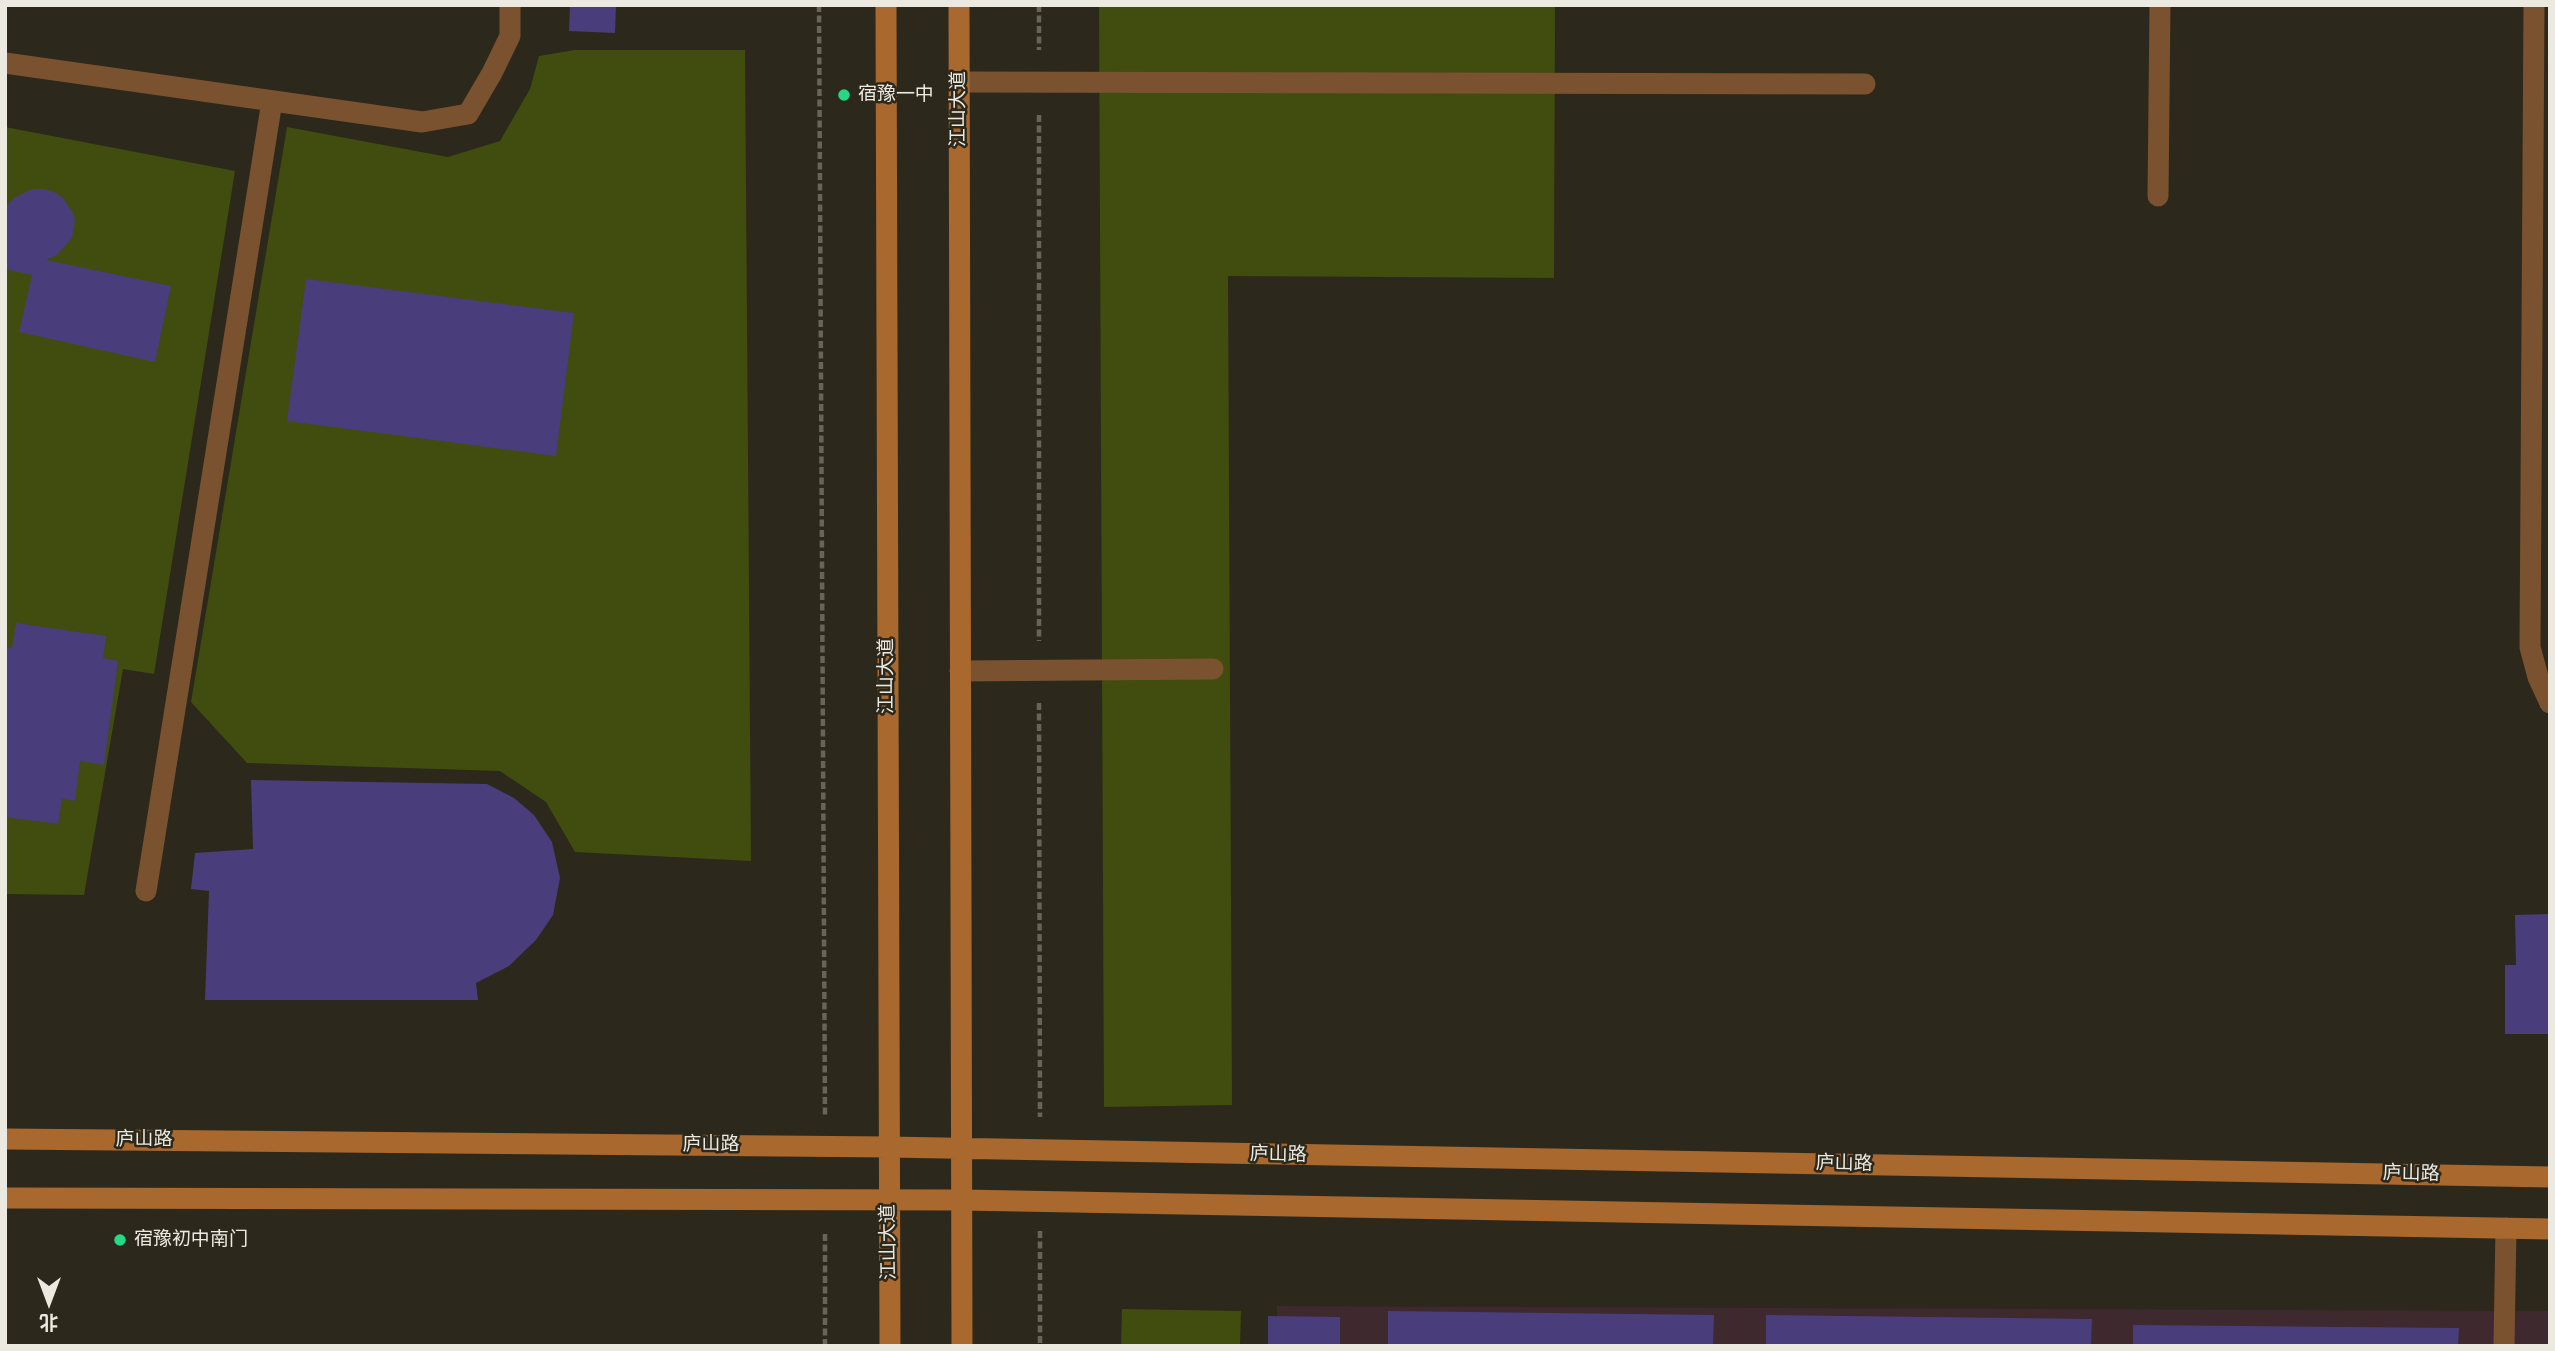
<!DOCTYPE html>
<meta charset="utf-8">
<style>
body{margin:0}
#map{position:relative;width:2555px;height:1351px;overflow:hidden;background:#2c281b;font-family:"Archivo Narrow","Noto Sans SC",sans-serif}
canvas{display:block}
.frame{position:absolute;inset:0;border:7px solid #ebe9e0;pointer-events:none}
.north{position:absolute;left:14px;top:1267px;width:70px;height:70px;-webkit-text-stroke:5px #2c281b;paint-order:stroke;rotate:180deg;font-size:19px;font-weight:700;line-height:28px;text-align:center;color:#ebe9e0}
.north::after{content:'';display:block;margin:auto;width:24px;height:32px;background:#ebe9e0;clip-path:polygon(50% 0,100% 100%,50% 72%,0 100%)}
</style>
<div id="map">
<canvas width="2555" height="1351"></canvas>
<div class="frame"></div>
<div class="north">北</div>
</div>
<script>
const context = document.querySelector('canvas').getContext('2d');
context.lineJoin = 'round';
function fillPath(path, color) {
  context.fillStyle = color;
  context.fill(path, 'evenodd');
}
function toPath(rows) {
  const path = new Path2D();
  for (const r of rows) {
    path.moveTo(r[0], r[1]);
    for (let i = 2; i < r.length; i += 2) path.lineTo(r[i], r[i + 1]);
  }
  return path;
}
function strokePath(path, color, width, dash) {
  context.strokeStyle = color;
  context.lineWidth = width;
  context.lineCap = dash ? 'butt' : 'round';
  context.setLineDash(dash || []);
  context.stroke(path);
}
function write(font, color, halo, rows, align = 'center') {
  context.font = font + ' "Archivo Narrow","Noto Sans SC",sans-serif';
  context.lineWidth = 5;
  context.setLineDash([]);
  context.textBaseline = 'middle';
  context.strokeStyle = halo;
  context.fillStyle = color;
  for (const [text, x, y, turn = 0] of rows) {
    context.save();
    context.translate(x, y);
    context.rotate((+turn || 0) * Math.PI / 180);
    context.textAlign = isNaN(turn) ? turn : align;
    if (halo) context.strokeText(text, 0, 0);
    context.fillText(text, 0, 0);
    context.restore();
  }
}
const commercial = toPath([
 [1277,1306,2550,1311,2550,1346,1277,1346]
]);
const green = toPath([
 [1099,5,1555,5,1554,278,1228,276,1232,1105,1104,1107],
 [575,50,745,50,751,861,575,852,546,802,500,771,247,763,191,702,287,127,448,157,500,141,530,89,539,56],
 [5,127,235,171,154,674,123,669,84,895,5,894],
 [1122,1309,1241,1311,1240,1346,1121,1346]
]);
const building = toPath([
 [570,5,616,5,615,33,569,31],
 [32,189,45,189,56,193,63,198,73,213,75,221,72,238,57,255,46,260,171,286,155,362,19,332,32,275,5,269,5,204,8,205,14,198],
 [306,279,574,313,556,456,287,421],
 [16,623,106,636,103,658,118,661,104,765,80,761,75,801,62,799,58,824,5,817,5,647,12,648],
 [251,780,487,784,514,798,534,815,552,842,560,878,553,915,536,940,509,966,476,983,478,1000,205,1000,209,891,191,889,195,853,253,849],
 [2550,914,2550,1034,2505,1034,2505,965,2516,965,2515,915],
 [1388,1311,1714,1315,1713,1346,1388,1346],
 [1766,1315,2092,1319,2091,1346,1766,1346],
 [1268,1316,1340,1317,1340,1346,1268,1346],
 [2133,1325,2459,1328,2458,1346,2133,1346]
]);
const path = toPath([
 [819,5,825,1117],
 [1039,5,1039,50],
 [1039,115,1039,641],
 [1039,703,1040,1117],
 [1040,1231,1040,1346],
 [825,1346,825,1231]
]);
const lane = toPath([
 [2534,5,2530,647,2538,677,2550,703],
 [5,63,422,122,468,114,492,73,510,36,510,5],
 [959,82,1865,84],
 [2158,196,2160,5],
 [960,671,1213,669],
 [146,891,272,101]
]);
const street = toPath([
 [2504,1346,2506,1228]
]);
const secondary = toPath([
 [886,5,890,1346],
 [959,5,962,1346],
 [5,1139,888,1147,2550,1177],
 [5,1198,962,1200,2550,1229]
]);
const markers = [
 [844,95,7,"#24d886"],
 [120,1240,7,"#24d886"]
];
const poiNames = [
 ["宿豫一中",858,95],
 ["宿豫初中南门",134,1240]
];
const streetNames = [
 ["江山大道",959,109,-90],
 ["江山大道",887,676,-90],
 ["庐山路",144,1140],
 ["庐山路",711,1145],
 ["庐山路",1278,1155,1],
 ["庐山路",1844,1164,1],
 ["庐山路",2411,1174,1],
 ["江山大道",889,1242,-91]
];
fillPath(commercial, '#3d292e');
fillPath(green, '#404d0e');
fillPath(building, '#4a3d7b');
strokePath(path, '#676458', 4.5, [7, 3.5]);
strokePath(lane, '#7a5230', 21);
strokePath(street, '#7a5230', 21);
strokePath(secondary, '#a8682e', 21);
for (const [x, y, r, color] of markers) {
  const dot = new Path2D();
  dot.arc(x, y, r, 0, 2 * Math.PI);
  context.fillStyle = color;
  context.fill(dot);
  strokePath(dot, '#2c281b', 2.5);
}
write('19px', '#ebe9e0', '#2c281b', poiNames, 'left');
write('19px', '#ebe9e0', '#2c281b', streetNames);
</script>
